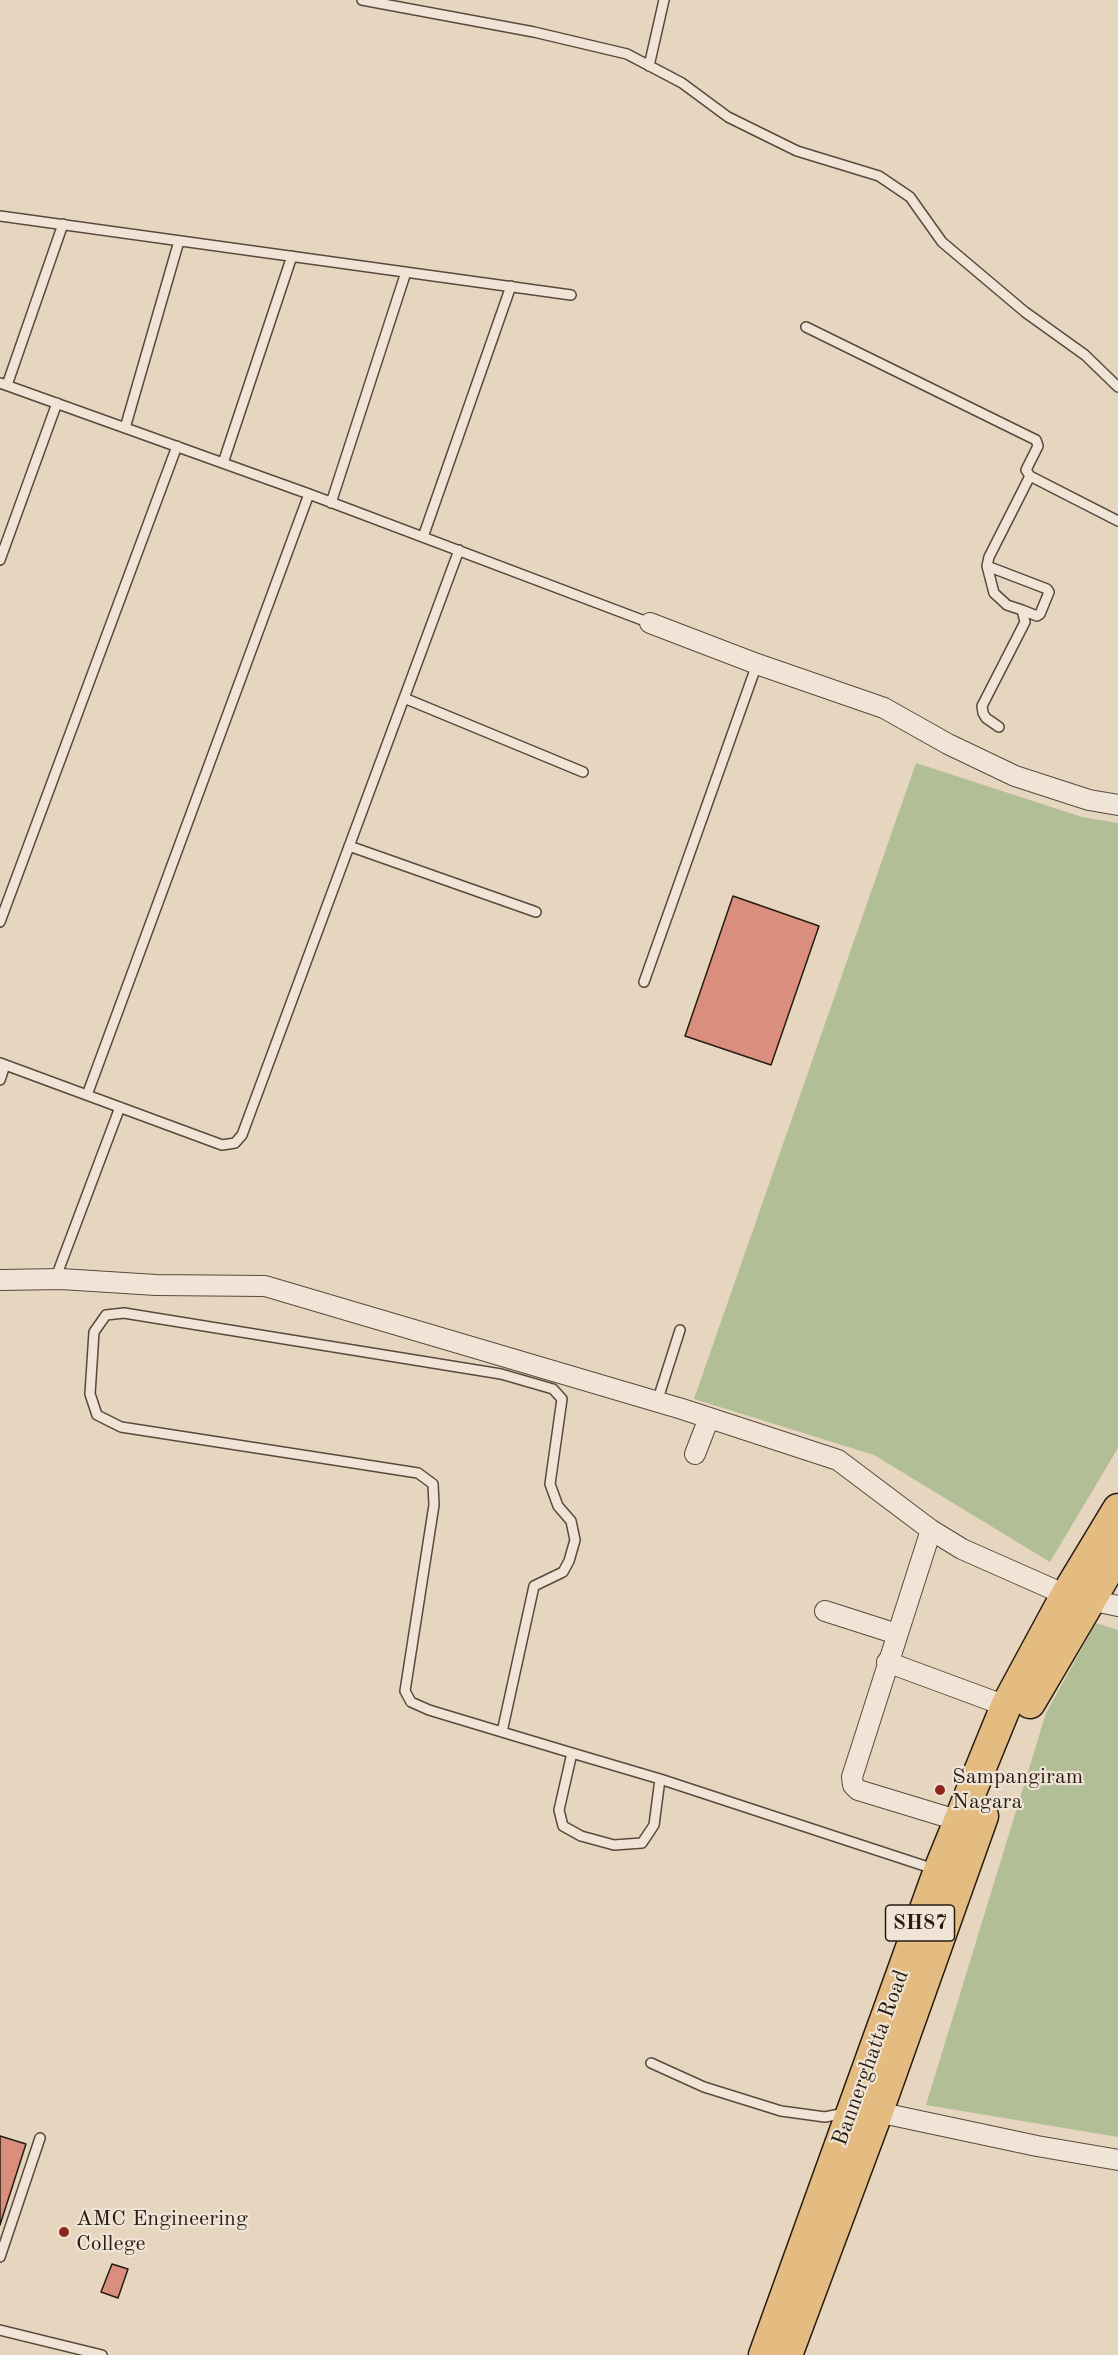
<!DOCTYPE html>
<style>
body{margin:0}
canvas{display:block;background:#e7d6bf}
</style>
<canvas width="1118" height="2355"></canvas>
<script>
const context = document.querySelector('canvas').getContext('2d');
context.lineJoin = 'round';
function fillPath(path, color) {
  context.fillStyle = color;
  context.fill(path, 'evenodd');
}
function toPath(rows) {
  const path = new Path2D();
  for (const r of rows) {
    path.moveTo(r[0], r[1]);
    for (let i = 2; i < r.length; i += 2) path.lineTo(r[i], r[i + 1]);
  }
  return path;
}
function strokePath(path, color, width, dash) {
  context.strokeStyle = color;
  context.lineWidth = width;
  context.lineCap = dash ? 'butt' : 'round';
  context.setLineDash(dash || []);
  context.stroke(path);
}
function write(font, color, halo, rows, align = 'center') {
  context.font = font + ' "Old Standard TT",serif';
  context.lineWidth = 4.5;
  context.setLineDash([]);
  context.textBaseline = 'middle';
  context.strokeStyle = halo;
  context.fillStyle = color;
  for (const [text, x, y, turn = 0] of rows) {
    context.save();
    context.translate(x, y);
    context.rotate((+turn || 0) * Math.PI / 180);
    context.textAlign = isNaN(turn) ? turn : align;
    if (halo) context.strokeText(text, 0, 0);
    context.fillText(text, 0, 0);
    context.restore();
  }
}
const green = toPath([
 [916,763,1082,817,1118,823,1118,1448,1050,1562,874,1455,694,1399],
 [1096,1623,1118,1630,1118,2137,926,2105,1046,1713]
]);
const building = toPath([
 [733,896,819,926,771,1065,685,1036,733,896],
 [0,2136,26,2144,0,2225,0,2136],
 [112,2264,128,2269,118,2298,101,2292,112,2264]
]);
const service = toPath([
 [362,0,534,32,627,54,682,83,728,117,797,151,879,176,910,197,942,242,1025,312,1085,355,1118,387],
 [649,66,664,0],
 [0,216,571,295],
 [806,327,1036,440,1038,446,1026,470,1030,476,1118,521],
 [0,383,309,494,650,623],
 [7,385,63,224],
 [125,428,179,241],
 [223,463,292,256],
 [331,503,406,272],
 [423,537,511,286],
 [0,560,57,403],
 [987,566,1047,589,1049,592,1040,614,1037,616,1022,610],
 [404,698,583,772],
 [999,727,986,718,983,713,982,706,1025,622,1022,610,1007,605,994,593,987,566,989,557,1030,476],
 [349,846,536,912],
 [0,922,177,446],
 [644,982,757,664],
 [0,1063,222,1145,235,1143,242,1135,459,550],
 [0,1080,5,1065],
 [87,1095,309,494],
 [59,1269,120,1107],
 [657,1402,680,1330],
 [502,1732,534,1586,563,1572,569,1561,575,1540,571,1521,558,1506,550,1484,562,1399,553,1389,501,1374,124,1313,106,1315,94,1332,90,1394,97,1415,121,1427,418,1473,433,1484,434,1505,405,1691,411,1702,429,1710,502,1732,572,1753,660,1779,934,1869],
 [572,1753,559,1810,563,1826,581,1836,614,1845,642,1843,654,1825,660,1779],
 [651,2063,704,2087,781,2111,825,2117,845,2113],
 [0,2257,40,2138],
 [0,2330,102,2355]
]);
const minor = toPath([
 [650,623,757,664,884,708,948,744,1015,776,1089,800,1118,805],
 [0,1280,61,1279,156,1285,265,1286,682,1409,838,1460,931,1530,962,1549,1066,1595,1118,1606],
 [695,1454,709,1418],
 [931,1530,852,1777,853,1785,858,1790,960,1821],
 [825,1611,897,1634],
 [887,1662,1006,1706],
 [868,2110,1037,2146,1118,2160]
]);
const primary = toPath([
 [1030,1703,1118,1553],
 [764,2355,939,1870,1006,1706,1066,1595,1118,1509],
 [787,2355,878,2111,983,1816]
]);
const markers = [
 [940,1790,6,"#8f2418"],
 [64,2232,6,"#8f2418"]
];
const shields = [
 [920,1923,69]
];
const shieldNames = [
 ["SH87",920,1923]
];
const poiNames = [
 ["Sampangiram",952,1777],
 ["Nagara",952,1802],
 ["AMC Engineering",76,2219],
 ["College",76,2244]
];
const streetNames = [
 ["Bannerghatta Road",871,2058,-70]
];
fillPath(green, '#b2be95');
fillPath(building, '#da8e7e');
strokePath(building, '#271c11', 1.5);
strokePath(service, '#574a3c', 12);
strokePath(minor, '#574a3c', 22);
strokePath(primary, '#271c11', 33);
strokePath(service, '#efe4d5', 9);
strokePath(minor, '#efe4d5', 20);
strokePath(primary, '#e4bb80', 30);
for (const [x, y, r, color] of markers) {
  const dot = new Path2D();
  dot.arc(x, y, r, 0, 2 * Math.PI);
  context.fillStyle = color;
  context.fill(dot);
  strokePath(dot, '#efe4d5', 2);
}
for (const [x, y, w] of shields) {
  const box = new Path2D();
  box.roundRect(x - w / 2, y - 18, w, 36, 4.5);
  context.fillStyle = '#efe4d5';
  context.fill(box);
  strokePath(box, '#271c11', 1.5);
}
write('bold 21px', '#271c11', null, shieldNames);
write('22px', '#271c11', '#efe4d5', poiNames, 'left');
write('22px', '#271c11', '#efe4d5', streetNames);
</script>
